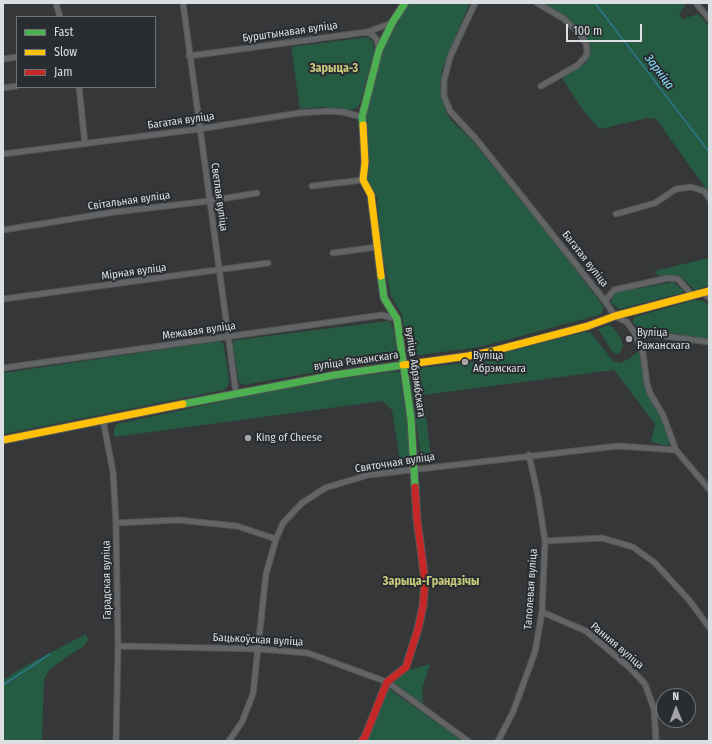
<!DOCTYPE html>
<meta charset="utf-8">
<style>
body{margin:0}
#map{position:relative;width:712px;height:744px;overflow:hidden;background:#353739;font-family:"Fira Sans Condensed",sans-serif}
canvas{display:block}
.frame{position:absolute;inset:0;border:4px solid #dcdfe1;pointer-events:none}
.legend{position:absolute;left:16px;top:16px;width:140px;height:72px;box-sizing:border-box;background:#292d31;border:1px solid #717477;margin:0;padding:5px 7px;list-style:none;font-size:12px;color:#dcdfe1}
.legend li{display:flex;align-items:center;gap:8px;height:20px}
.legend b{width:20px;border:1px solid #717477}
.north{position:absolute;left:656px;top:688px;width:40px;height:40px;box-sizing:border-box;background:#292d31;border:1px solid #717477;border-radius:50%;rotate:359deg;font-size:11px;font-weight:700;line-height:16px;text-align:center;color:#dcdfe1}
.north::after{content:'';display:block;margin:auto;width:14px;height:18px;background:#a2a4a6;clip-path:polygon(50% 0,100% 100%,50% 72%,0 100%)}
.scale{position:absolute;left:566px;top:24px;width:76px;height:18px;box-sizing:border-box;border:2px solid #dcdfe1;border-top:0;padding-left:5px;font-size:12px;line-height:14px;white-space:nowrap;color:#dcdfe1;-webkit-text-stroke:3px #292d31;paint-order:stroke}
</style>
<div id="map">
<canvas width="712" height="744"></canvas>
<div class="frame"></div>
<ul class="legend">
<li><b style="height:5px;background:#4caf50"></b>Fast</li>
<li><b style="height:5px;background:#ffc107"></b>Slow</li>
<li><b style="height:5px;background:#c62828"></b>Jam</li>
</ul>
<div class="north">N</div>
<div class="scale">100 m</div>
</div>
<script>
const context = document.querySelector('canvas').getContext('2d');
context.lineJoin = 'round';
function fillPath(path, color) {
  context.fillStyle = color;
  context.fill(path, 'evenodd');
}
function toPath(rows) {
  const path = new Path2D();
  for (const r of rows) {
    path.moveTo(r[0], r[1]);
    for (let i = 2; i < r.length; i += 2) path.lineTo(r[i], r[i + 1]);
  }
  return path;
}
function strokePath(path, color, width, dash) {
  context.strokeStyle = color;
  context.lineWidth = width;
  context.lineCap = dash ? 'butt' : 'round';
  context.setLineDash(dash || []);
  context.stroke(path);
}
function write(font, color, halo, rows, align = 'center') {
  context.font = font + ' "Fira Sans Condensed",sans-serif';
  context.lineWidth = 4;
  context.setLineDash([]);
  context.textBaseline = 'middle';
  context.strokeStyle = halo;
  context.fillStyle = color;
  for (const [text, x, y, turn = 0] of rows) {
    context.save();
    context.translate(x, y);
    context.rotate((+turn || 0) * Math.PI / 180);
    context.textAlign = isNaN(turn) ? turn : align;
    if (halo) context.strokeText(text, 0, 0);
    context.fillText(text, 0, 0);
    context.restore();
  }
}
const green = toPath([
 [409,3,469,3,468,7,442,70,440,88,446,112,451,120,470,138,546,231,604,307,602,313,599,315,480,347,412,356,409,353,402,315,391,296,381,247,377,198,366,178,366,116,382,50],
 [543,3,687,3,679,14,683,19,698,14,709,26,709,193,656,119,648,118,600,129,585,113,562,78,586,63,590,45,583,32,568,19],
 [368,37,373,42,374,52,361,102,357,108,350,110,323,107,300,109,291,47],
 [709,258,709,285,695,290,680,276,673,275,660,277,654,271],
 [673,282,684,291,682,293,620,309,611,303,614,293],
 [694,300,703,301,709,305,709,339,653,330,639,329,632,321,635,317],
 [388,321,391,323,395,334,397,349,396,357,390,361,380,359,367,360,360,364,244,385,239,382,233,346,233,343,236,340],
 [609,325,613,327,621,338,623,347,619,354,613,353,598,329],
 [584,332,591,333,613,361,620,363,629,359,638,351,640,356,645,387,662,419,671,443,666,446,651,442,655,424,614,370,423,395,431,456,420,451,410,376,413,369,479,361,495,355],
 [220,341,223,343,226,358,229,381,228,386,224,390,3,434,3,373],
 [396,371,400,373,411,449,407,460,395,466,400,459,392,410,382,401,114,437,114,428,117,424,256,394,344,378],
 [86,634,88,640,84,646,67,657,50,669,44,679,42,741,3,741,3,680,27,665],
 [430,664,422,690,423,704,391,681,406,671],
 [386,687,463,741,365,741]
]);
const stream = toPath([
 [595,3,709,152],
 [3,685,50,654]
]);
const street = toPath([
 [56,3,60,17],
 [183,3,236,393],
 [475,3,450,57,444,81,444,96,450,111,476,139,525,200,605,301,615,316,627,322,634,332,643,353,647,384,650,393,663,415,676,450],
 [537,3,564,19,577,31,586,43,587,51,586,56,578,65,541,86],
 [696,3,709,19],
 [367,32,374,36,377,40,379,50],
 [189,56,367,32,392,23],
 [3,59,17,57],
 [79,87,85,144],
 [3,88,17,86],
 [3,154,199,129,299,113,328,111,343,112,362,117],
 [312,186,363,180],
 [616,214,655,203,676,189,691,187,704,191,709,198],
 [3,230,115,212,209,201,257,193],
 [333,253,377,247],
 [704,293,709,298],
 [3,299,268,263],
 [605,301,614,290,668,278,678,279,693,296],
 [634,332,709,342],
 [3,368,382,315,397,319],
 [103,420,113,472,116,523,118,646,116,741],
 [116,523,178,520,237,526,276,539],
 [545,541,602,538,633,547,655,563,689,600,709,627],
 [542,612,586,631,629,667,645,684,654,709,656,741],
 [118,646,259,649,308,653,387,682,468,741],
 [229,741,242,722,253,694,266,574,276,539,283,523,302,503,325,488,368,475,618,446,676,450,709,489],
 [498,741,513,712,535,652,542,612,545,541,538,496,529,455]
]);
const fast = toPath([
 [363,125,362,117,379,50,392,23,405,3],
 [381,276,384,298,397,319,411,419,415,487],
 [183,404,335,375,403,365]
]);
const slow = toPath([
 [363,125,365,162,363,180,371,195,381,276],
 [403,365,468,356,493,351,588,326,615,316,709,291],
 [3,440,183,404]
]);
const jam = toPath([
 [362,741,365,737,387,682,406,667,418,629,423,606,425,581,417,519,415,487]
]);
const markers = [
 [629,339,4,"#a2a4a6"],
 [465,362,4,"#a2a4a6"],
 [248,438,4,"#a2a4a6"]
];
const streetNames = [
 ["Бурштынавая вуліца",290,32,-8],
 ["Багатая вуліца",181,121,-8],
 ["Светлая вуліца",219,197,82],
 ["Світальная вуліца",129,201,-8],
 ["Багатая вуліца",585,259,52],
 ["Мірная вуліца",134,272,-8],
 ["Межавая вуліца",199,331,-8],
 ["вуліца Ражанскага",356,361,-8],
 ["вуліца Абрэмбскага",415,372,82],
 ["Святочная вуліца",395,463,-9],
 ["Гарадская вуліца",107,580,-91],
 ["Таполевая вуліца",531,589,-86],
 ["Бацькоўская вуліца",258,640,3],
 ["Ранняя вуліца",617,646,40]
];
const poiNames = [
 ["Вуліца",637,333],
 ["Ражанскага",637,346],
 ["Вуліца",473,356],
 ["Абрэмскага",473,369],
 ["King of Cheese",256,438]
];
const neighbourhoodNames = [
 ["Зарыца-3",334,69],
 ["Зарыца-Грандзічы",431,582]
];
const waterNames = [
 ["Зарніца",659,72,53]
];
fillPath(green, '#255a43');
strokePath(stream, '#2d7789', 1.5);
strokePath(street, '#535557', 7);
strokePath(fast, '#535557', 9);
strokePath(slow, '#535557', 9);
strokePath(jam, '#535557', 9);
strokePath(street, '#626465', 5);
strokePath(fast, '#4caf50', 7);
strokePath(slow, '#ffc107', 7);
strokePath(jam, '#c62828', 7);
for (const [x, y, r, color] of markers) {
  const dot = new Path2D();
  dot.arc(x, y, r, 0, 2 * Math.PI);
  context.fillStyle = color;
  context.fill(dot);
  strokePath(dot, '#292d31', 1.5);
}
write('11px', '#dcdfe1', '#292d31', streetNames);
write('11px', '#dcdfe1', '#292d31', poiNames, 'left');
write('bold 12px', '#c7c97b', '#292d31', neighbourhoodNames);
write('italic 12px', '#8de3fc', '#292d31', waterNames);
</script>
